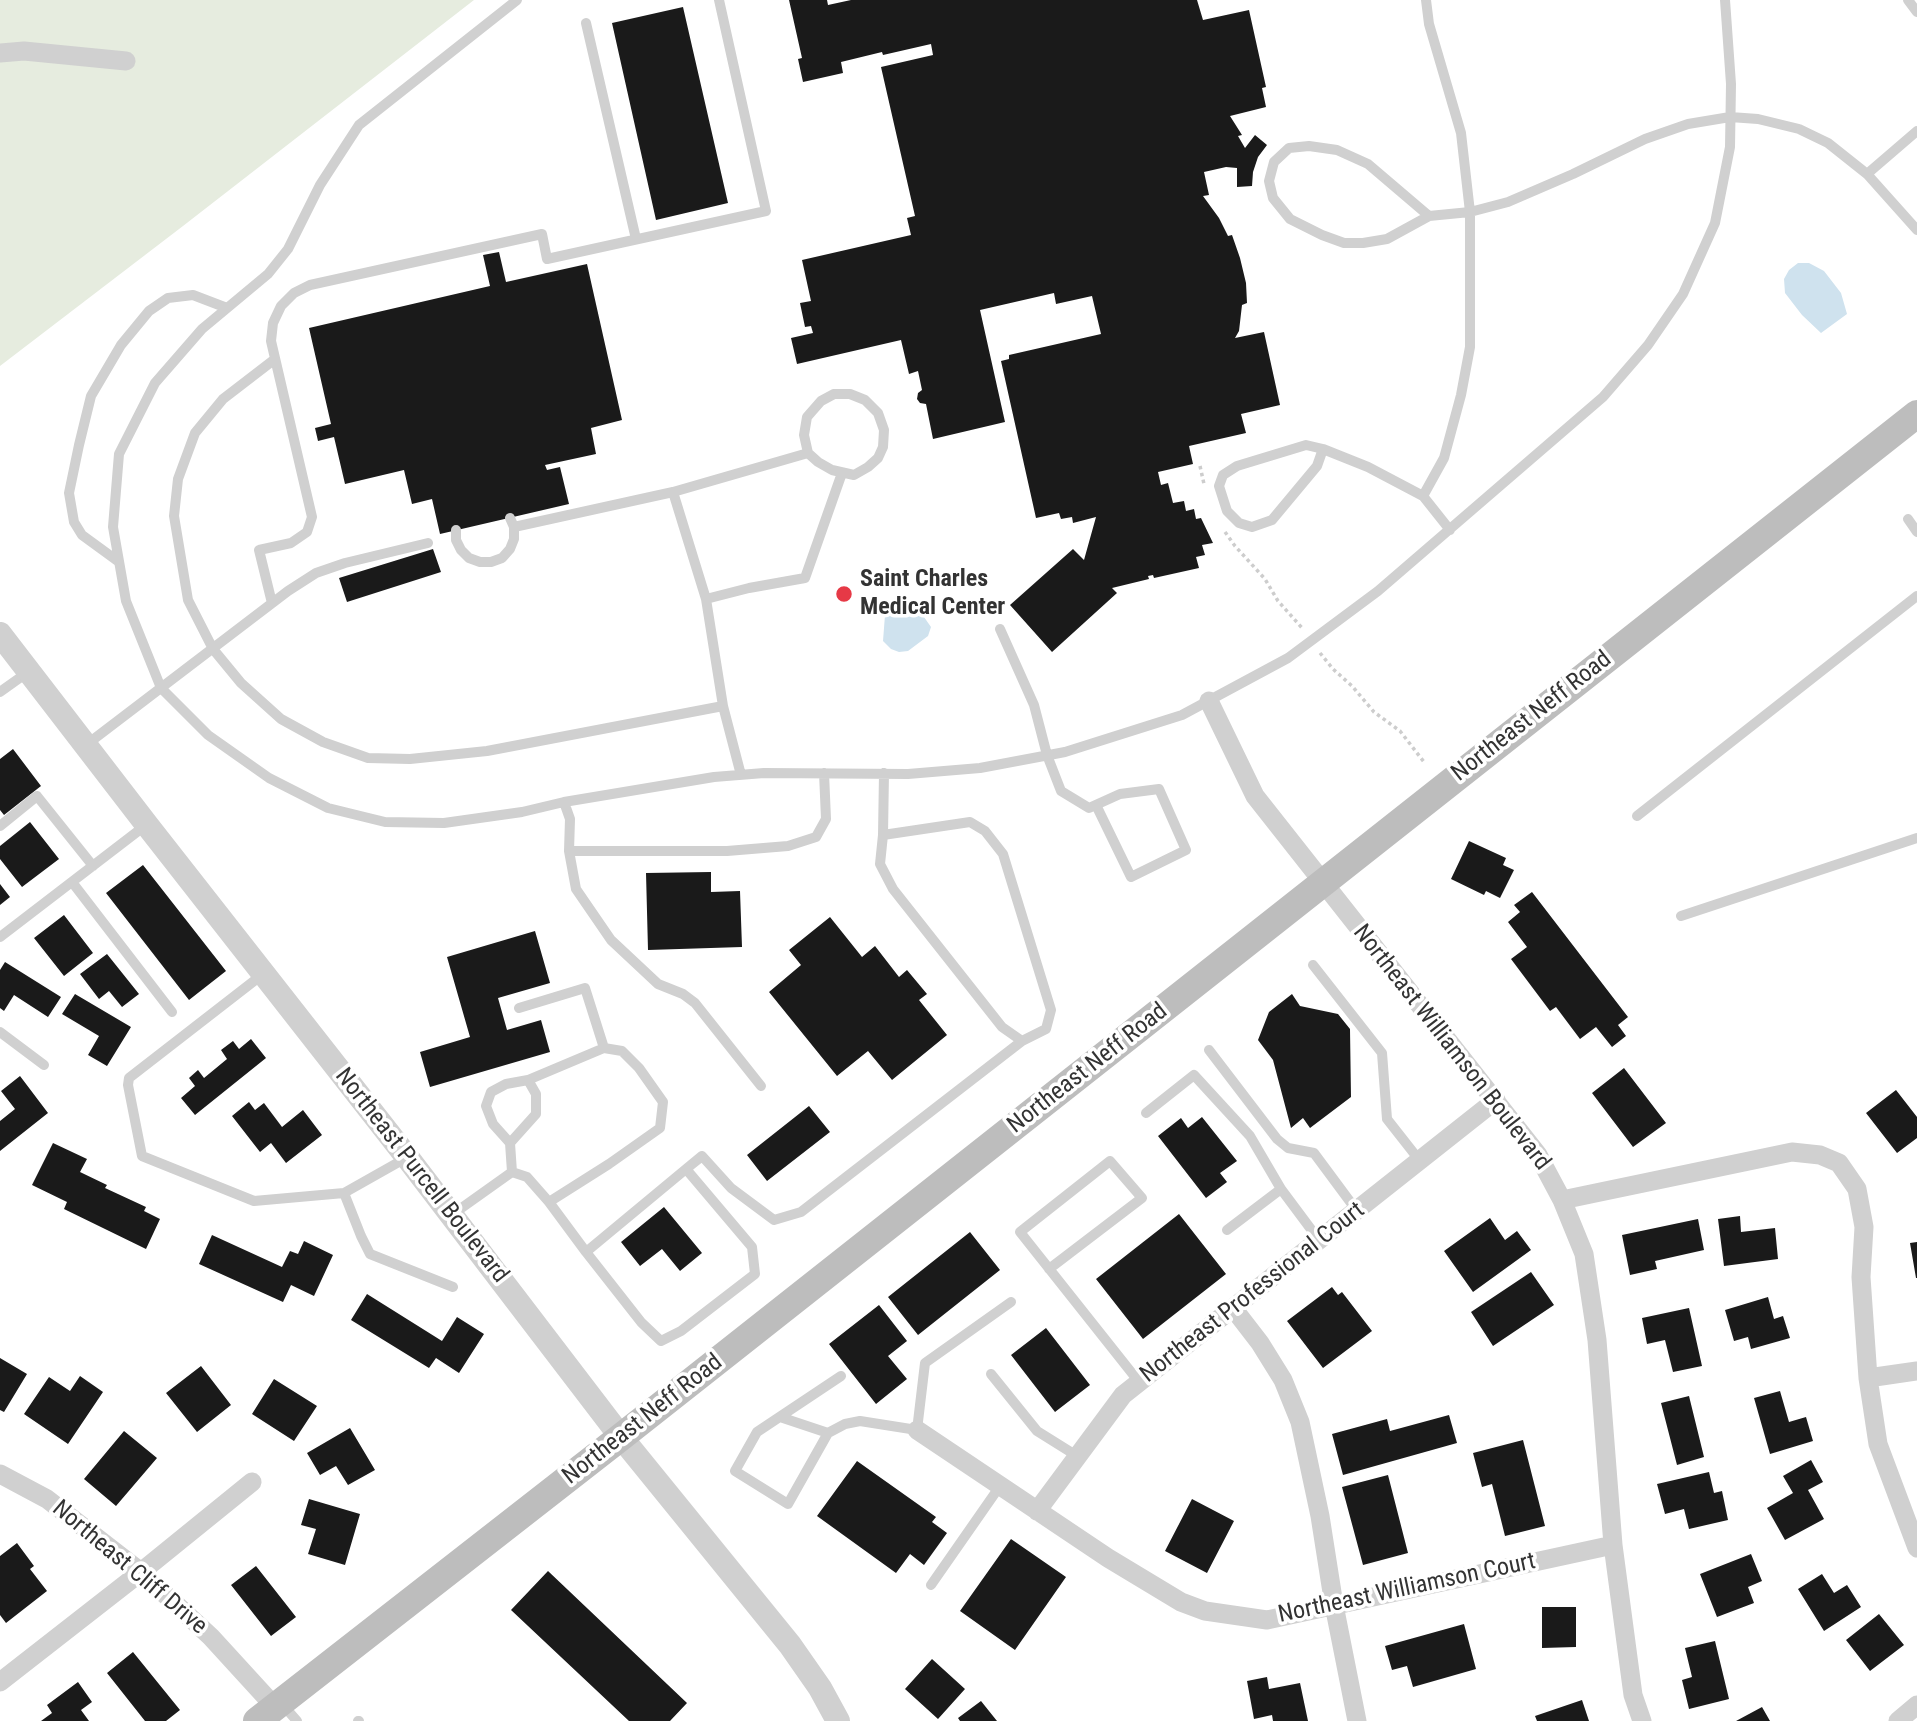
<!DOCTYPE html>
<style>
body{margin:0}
canvas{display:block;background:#fff}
</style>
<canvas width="1917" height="1721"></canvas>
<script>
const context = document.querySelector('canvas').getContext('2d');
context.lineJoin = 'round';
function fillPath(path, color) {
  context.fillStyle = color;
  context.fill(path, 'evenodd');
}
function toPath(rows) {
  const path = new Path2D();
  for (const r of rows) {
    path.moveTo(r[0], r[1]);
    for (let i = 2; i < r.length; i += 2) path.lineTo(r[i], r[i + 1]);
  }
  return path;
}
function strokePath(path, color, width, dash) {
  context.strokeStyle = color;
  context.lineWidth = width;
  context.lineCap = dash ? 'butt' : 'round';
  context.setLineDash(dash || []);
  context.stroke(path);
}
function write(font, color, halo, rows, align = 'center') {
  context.font = font + ' "Roboto Condensed",sans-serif';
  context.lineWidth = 7;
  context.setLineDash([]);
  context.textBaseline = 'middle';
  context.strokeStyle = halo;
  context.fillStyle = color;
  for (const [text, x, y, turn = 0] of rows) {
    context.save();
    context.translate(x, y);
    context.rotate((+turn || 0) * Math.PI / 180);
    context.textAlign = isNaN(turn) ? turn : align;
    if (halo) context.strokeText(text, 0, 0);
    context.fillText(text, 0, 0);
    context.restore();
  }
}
const green = toPath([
 [0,0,474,0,183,226,0,366]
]);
const water = toPath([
 [1798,263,1809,263,1824,271,1841,293,1847,314,1821,333,1802,315,1785,293,1784,279,1789,270],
 [894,609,924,617,931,627,928,636,908,651,899,652,891,649,883,641,885,615]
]);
const building = toPath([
 [789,0,827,0,828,5,851,0,1197,0,1203,20,1249,10,1266,87,1262,88,1266,107,1230,116,1242,135,1238,136,1245,148,1255,135,1267,145,1258,157,1253,172,1252,186,1237,187,1237,168,1226,167,1204,172,1209,195,1203,196,1219,218,1228,236,1232,235,1240,258,1246,283,1247,303,1242,305,1239,331,1235,338,1264,332,1280,405,1241,414,1246,433,1189,446,1193,464,1158,472,1161,485,1168,483,1173,503,1184,501,1186,511,1194,509,1196,519,1201,518,1213,543,1202,545,1205,555,1196,557,1199,568,1154,578,1153,575,1148,576,1149,579,1112,588,1117,593,1052,652,1010,605,1073,549,1084,560,1096,517,1073,523,1072,517,1061,519,1059,513,1036,518,1001,361,1009,359,1009,355,1101,334,1092,296,1056,304,1054,293,980,310,1005,422,933,439,926,404,920,403,917,399,918,393,922,390,918,371,909,374,901,340,797,364,791,338,813,333,811,326,805,327,800,303,811,301,802,260,911,235,907,218,915,216,881,67,933,55,931,44,883,55,882,52,841,62,843,73,803,82,798,59,802,58],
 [683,7,728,203,656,220,612,23],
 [499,252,506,282,587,264,622,420,591,428,596,454,545,465,547,470,560,467,569,504,440,534,432,499,412,504,404,470,345,484,334,437,318,441,315,428,331,424,309,328,490,286,483,255],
 [433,549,441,572,347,602,339,578],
 [13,749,41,786,4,815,0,810,0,759],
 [30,822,59,859,22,887,0,859,0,846],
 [1469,841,1506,858,1503,865,1514,870,1500,898,1486,891,1484,895,1451,879],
 [143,865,226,971,189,1000,106,893],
 [711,872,711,892,740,891,742,947,648,950,646,873],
 [0,884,10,897,0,905],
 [1532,892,1628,1017,1618,1025,1626,1036,1612,1047,1596,1027,1580,1039,1556,1007,1550,1011,1511,959,1527,947,1508,922,1520,912,1514,905],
 [64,915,93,953,64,976,34,938],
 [830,917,862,957,875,946,899,977,907,970,927,994,919,1000,947,1035,892,1080,868,1051,837,1076,769,992,801,965,789,950],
 [535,931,550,983,498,998,507,1030,541,1020,550,1052,430,1087,420,1052,470,1037,447,957],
 [107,954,139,994,122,1007,109,991,99,999,80,974],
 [5,962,61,997,48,1017,14,995,4,1011,0,1008,0,970],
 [75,994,131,1027,107,1066,88,1055,99,1036,62,1014],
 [1292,994,1300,1006,1338,1014,1350,1029,1351,1097,1310,1128,1303,1118,1291,1128,1273,1060,1258,1040,1269,1012],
 [251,1039,266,1058,195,1115,181,1098,195,1086,189,1078,198,1070,204,1078,227,1059,221,1050,233,1041,239,1049],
 [1624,1068,1666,1123,1633,1147,1592,1093],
 [20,1076,48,1113,0,1151,0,1121,15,1109,1,1091],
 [1896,1090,1917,1117,1917,1138,1897,1153,1866,1113],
 [249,1102,255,1110,264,1103,282,1127,303,1110,322,1135,286,1163,271,1143,260,1152,232,1116],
 [809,1106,830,1132,767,1181,747,1155],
 [1202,1117,1237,1161,1220,1173,1227,1182,1206,1198,1158,1136,1181,1118,1188,1128],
 [53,1143,87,1159,80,1172,107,1185,105,1188,146,1207,144,1211,160,1219,146,1249,64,1209,67,1202,32,1185],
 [664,1207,702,1253,680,1271,662,1249,640,1266,621,1242],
 [1179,1214,1226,1274,1143,1339,1096,1279],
 [1740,1216,1741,1232,1775,1228,1778,1259,1724,1266,1718,1219],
 [1490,1218,1505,1240,1517,1231,1531,1250,1473,1292,1444,1251],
 [1698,1219,1704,1250,1655,1261,1657,1269,1630,1275,1622,1235],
 [970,1232,1000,1270,918,1335,888,1297],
 [212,1235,282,1267,290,1251,298,1254,304,1241,333,1255,314,1296,291,1285,283,1302,199,1264],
 [1917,1242,1917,1278,1916,1278,1910,1243],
 [1531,1272,1554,1305,1493,1346,1471,1312],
 [1332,1287,1338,1295,1342,1292,1372,1331,1323,1368,1287,1321],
 [367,1294,442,1341,457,1317,484,1334,459,1373,436,1358,429,1368,351,1320],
 [1768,1297,1774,1319,1783,1316,1790,1338,1751,1349,1748,1337,1734,1341,1725,1310],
 [879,1305,907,1341,888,1356,907,1379,876,1404,829,1344],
 [1689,1308,1702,1366,1673,1372,1665,1340,1647,1344,1642,1318],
 [1046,1328,1090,1385,1055,1412,1011,1355],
 [0,1358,27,1374,4,1412,0,1410],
 [201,1366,231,1405,197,1432,166,1393],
 [80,1376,103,1392,68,1444,24,1414,49,1377,70,1391],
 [274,1379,317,1406,294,1441,252,1414],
 [1780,1391,1789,1422,1806,1417,1813,1441,1770,1454,1754,1398],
 [1689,1396,1704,1457,1677,1465,1661,1403],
 [1449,1415,1457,1443,1343,1475,1332,1434,1387,1419,1390,1431],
 [350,1428,375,1470,348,1485,336,1466,320,1475,307,1453],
 [124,1431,157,1458,116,1506,84,1479],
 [1523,1440,1545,1526,1505,1536,1492,1484,1482,1487,1473,1453],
 [1811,1460,1823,1482,1808,1490,1824,1519,1785,1540,1767,1508,1793,1493,1783,1476],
 [857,1461,936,1517,932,1522,947,1533,924,1565,910,1554,896,1573,817,1516],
 [1709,1472,1714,1493,1722,1491,1728,1520,1689,1529,1684,1509,1665,1514,1657,1484],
 [1388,1475,1408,1553,1363,1565,1342,1487],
 [309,1499,360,1514,345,1565,308,1554,316,1529,301,1525],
 [1192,1499,1234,1521,1207,1573,1165,1551],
 [1011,1539,1066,1577,1015,1650,960,1611],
 [17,1543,34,1566,30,1569,47,1591,6,1623,0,1615,0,1556],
 [1751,1554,1762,1581,1748,1587,1754,1603,1717,1617,1700,1574],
 [256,1566,296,1617,271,1636,231,1585],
 [548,1571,687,1703,670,1721,629,1721,511,1610],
 [1822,1574,1834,1593,1847,1585,1861,1607,1824,1631,1798,1589],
 [1542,1607,1576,1607,1576,1647,1542,1648],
 [1879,1614,1904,1645,1870,1671,1846,1640],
 [1464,1624,1476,1669,1413,1687,1407,1666,1392,1670,1385,1646],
 [1715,1641,1729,1699,1689,1709,1682,1680,1692,1677,1685,1648],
 [133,1652,180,1710,166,1721,145,1721,107,1673],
 [932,1659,965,1689,938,1719,905,1689],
 [1267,1677,1269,1689,1300,1683,1308,1721,1273,1721,1272,1715,1254,1719,1247,1681],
 [78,1682,92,1702,81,1710,89,1721,41,1721,52,1713,47,1705],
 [1582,1700,1589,1721,1537,1721,1535,1716],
 [981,1701,997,1721,960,1721,958,1718],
 [1762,1707,1770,1721,1736,1721]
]);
const path = toPath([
 [1200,466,1204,484],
 [1225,532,1235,546,1265,579,1278,601,1303,629],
 [1320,653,1333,669,1352,686,1374,712,1400,731,1424,762]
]);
const service = toPath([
 [517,0,359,125,320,185,288,249,268,274,202,329,155,383,119,454,113,527,126,601,161,688,208,735,269,778,328,808,385,822,444,823,522,812,564,802,714,777,764,773,908,774,980,768,1065,752,1182,715,1288,658,1378,591,1603,397,1648,345,1683,294,1715,223,1730,147,1731,84,1725,0],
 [1908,0,1917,12],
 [586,23,636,239],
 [1867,174,1917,131],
 [1429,216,1387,239,1363,243,1344,243,1322,235,1290,219,1273,198,1269,181,1274,162,1289,148,1309,146,1337,150,1368,164,1429,216,1470,212,1508,202,1573,174,1645,139,1688,124,1730,117,1758,119,1799,129,1828,143,1867,174,1917,230],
 [275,359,223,399,195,433,178,479,174,516,188,600,213,649,241,683,281,719,323,742,368,758,410,759,487,751,723,706],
 [834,394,850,394,865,400,878,413,884,430,883,447,878,458,868,467,854,475,832,470,818,462,808,453,804,435,807,417,821,401,834,394],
 [1323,449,1317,466,1272,520,1252,527,1239,523,1227,511,1219,486,1223,475,1237,466,1306,445,1323,449,1368,467,1423,496,1450,530],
 [673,492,706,599,723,706,741,775],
 [1423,496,1444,458,1461,395,1470,347,1470,212,1461,133,1429,24,1426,0],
 [1908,519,1917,532],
 [514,527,673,492,808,453],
 [456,530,456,540,461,550,469,558,480,562,491,562,502,558,510,549,514,539,514,527,510,518],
 [119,562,82,535,74,522,69,493,79,445,91,396,121,345,149,311,168,298,193,295,227,308],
 [706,599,749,588,805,578,842,473],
 [272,603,259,550,291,543,307,532,312,517,271,341,273,323,281,306,294,293,310,285,542,234,547,259,766,211,719,0],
 [1000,629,1034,705,1047,755,1061,791,1089,808,1120,794,1159,789,1186,850,1131,877,1096,805],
 [0,692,28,672],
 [86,745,288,591,316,573,345,563,428,543],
 [564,802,570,819,569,851,576,889,611,940,658,984,683,994,695,1003,761,1086],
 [1637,816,1917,596],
 [0,826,37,796,93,866],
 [883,835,970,822,985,831,1003,854,1051,1010,1046,1029,1022,1041,1002,1027,893,889,880,864,883,835,884,773],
 [569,851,727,851,788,846,816,837,826,819,824,773],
 [72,882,172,1012],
 [1681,916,1917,838],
 [0,937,146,825],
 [1313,965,1382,1053,1387,1119,1420,1161],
 [263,974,129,1078,128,1085,142,1156,254,1201,344,1193,406,1158],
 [519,1008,585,988,604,1048,528,1080],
 [0,1032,44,1065],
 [1209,1050,1277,1139,1288,1148,1314,1153,1357,1211],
 [1146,1113,1194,1075,1250,1136,1281,1189,1319,1240],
 [510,1143,536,1114,536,1094,528,1080,506,1084,491,1092,486,1106,493,1124,510,1143,512,1172],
 [686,1169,752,1247,755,1274,681,1331,661,1341,641,1322,586,1252,686,1169,702,1156,731,1188,774,1220,801,1212,1022,1041],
 [344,1193,361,1236,370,1254,453,1287],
 [549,1202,609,1164,660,1128,663,1102,639,1068,622,1051,604,1048],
 [453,1214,512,1172,527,1177,549,1202,586,1252],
 [1227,1230,1281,1189],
 [1049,1269,1142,1198,1110,1161,1020,1232,1139,1382],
 [991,1374,1037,1431,1077,1456],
 [841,1376,757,1432,735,1471,788,1504,828,1433,845,1424,860,1421,917,1430,925,1363,1011,1302],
 [780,1417,828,1433],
 [931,1585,1000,1486],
 [283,1705,297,1721],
 [358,1721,359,1721]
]);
const minor = toPath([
 [0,53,24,51,126,61],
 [1209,701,1255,796,1538,1155,1562,1200,1584,1254,1597,1340,1613,1545,1633,1695,1642,1721],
 [1562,1200,1792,1152,1820,1155,1839,1163,1857,1189,1864,1227,1861,1277,1868,1378,1878,1444,1917,1548],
 [1233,1308,1260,1343,1283,1380,1300,1422,1320,1516,1334,1605,1357,1721],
 [1868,1378,1917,1371],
 [917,1430,1108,1558,1181,1602,1205,1611,1267,1620,1613,1545],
 [0,1474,47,1499,141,1572,211,1637,275,1707],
 [1037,1511,1123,1395,1496,1100],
 [0,1682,141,1572,252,1482],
 [1898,1721,1917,1705]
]);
const tertiary = toPath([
 [0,634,147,825,407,1157,621,1437,790,1645,820,1688,838,1721]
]);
const secondary = toPath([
 [257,1721,621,1437,1917,414]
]);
const markers = [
 [844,594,9,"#e63946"]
];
const poiNames = [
 ["Saint Charles",860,580],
 ["Medical Center",860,608]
];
const streetNames = [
 ["Northeast Neff Road",1532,717,-38],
 ["Northeast Williamson Boulevard",1451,1048,52],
 ["Northeast Neff Road",1088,1069,-38],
 ["Northeast Purcell Boulevard",421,1176,52],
 ["Northeast Professional Court",1253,1293,-38],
 ["Northeast Neff Road",643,1420,-38],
 ["Northeast Cliff Drive",129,1568,40],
 ["Northeast Williamson Court",1407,1589,-12]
];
fillPath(green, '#e6ecdf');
fillPath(water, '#cfe2ee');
fillPath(building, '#1a1a1a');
strokePath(path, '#cdcdcd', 3.5, [3.5, 3.5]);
strokePath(service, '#d0d0d0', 10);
strokePath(minor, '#d0d0d0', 19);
strokePath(tertiary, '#d0d0d0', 24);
strokePath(secondary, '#bdbdbd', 28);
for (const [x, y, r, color] of markers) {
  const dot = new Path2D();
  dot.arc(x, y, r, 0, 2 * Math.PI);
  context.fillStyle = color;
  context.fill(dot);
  strokePath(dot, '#fff', 2.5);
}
write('bold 24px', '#333', '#fff', poiNames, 'left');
write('24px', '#333', '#fff', streetNames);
</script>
